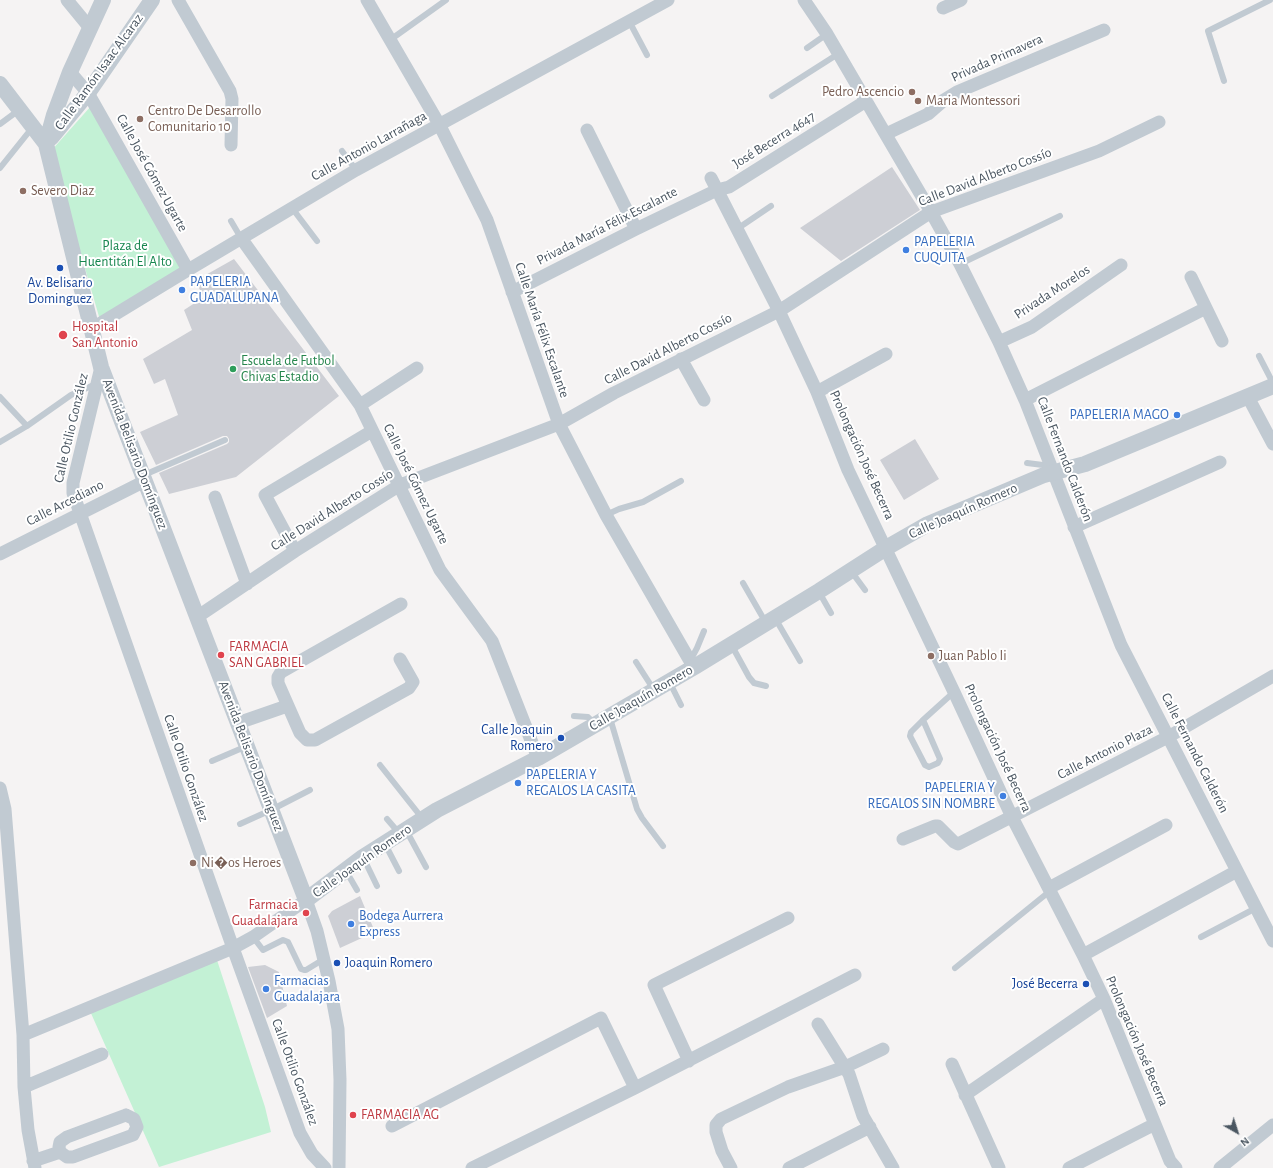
<!DOCTYPE html>
<meta charset="utf-8">
<style>
body{margin:0}
#map{position:relative;width:1273px;height:1168px;overflow:hidden;background:#f5f3f3;font-family:"Alegreya Sans",sans-serif}
canvas{display:block}
.north{position:absolute;left:1217px;top:1112px;width:40px;height:40px;-webkit-text-stroke:3px #fff;paint-order:stroke;rotate:141deg;font-size:11px;font-weight:700;line-height:16px;text-align:center;color:#4a5661}
.north::after{content:'';display:block;margin:auto;width:14px;height:18px;background:#4a5661;clip-path:polygon(50% 0,100% 100%,50% 72%,0 100%)}
</style>
<div id="map">
<canvas width="1273" height="1168"></canvas>
<div class="north">N</div>
</div>
<script>
const context = document.querySelector('canvas').getContext('2d');
context.lineJoin = 'round';
function fillPath(path, color) {
  context.fillStyle = color;
  context.fill(path, 'evenodd');
}
function toPath(rows) {
  const path = new Path2D();
  for (const r of rows) {
    path.moveTo(r[0], r[1]);
    for (let i = 2; i < r.length; i += 2) path.lineTo(r[i], r[i + 1]);
  }
  return path;
}
function strokePath(path, color, width, dash) {
  context.strokeStyle = color;
  context.lineWidth = width;
  context.lineCap = dash ? 'butt' : 'round';
  context.setLineDash(dash || []);
  context.stroke(path);
}
function write(font, color, halo, rows, align = 'center') {
  context.font = font + ' "Alegreya Sans",sans-serif';
  context.lineWidth = 4;
  context.setLineDash([]);
  context.textBaseline = 'middle';
  context.strokeStyle = halo;
  context.fillStyle = color;
  for (const [text, x, y, turn = 0] of rows) {
    context.save();
    context.translate(x, y);
    context.rotate((+turn || 0) * Math.PI / 180);
    context.textAlign = isNaN(turn) ? turn : align;
    if (halo) context.strokeText(text, 0, 0);
    context.fillText(text, 0, 0);
    context.restore();
  }
}
const green = toPath([
 [91,106,181,269,100,320,51,151],
 [216,957,265,1107,271,1132,159,1167,90,1011]
]);
const building = toPath([
 [892,167,920,210,841,261,800,228],
 [234,259,339,396,236,477,169,494,159,473,227,444,229,442,229,439,227,436,223,436,156,465,140,432,178,415,165,379,154,384,143,359,192,330,184,310,204,297,195,281],
 [915,439,939,479,904,500,880,460],
 [360,896,375,932,340,948,328,916,332,911],
 [265,965,279,972,287,1006,267,1018,248,967]
]);
const service = toPath([
 [629,21,647,55],
 [390,40,446,0],
 [807,48,827,34],
 [1224,81,1208,31,1270,0],
 [772,96,838,54],
 [0,124,19,110],
 [342,151,356,170],
 [0,168,32,128],
 [292,208,317,241],
 [231,221,241,238],
 [737,229,771,206],
 [960,264,1060,216],
 [1259,356,1273,383],
 [0,397,27,426],
 [0,442,27,426,71,395,96,384],
 [1027,463,1051,466],
 [144,475,225,440],
 [606,515,619,509,643,502,681,481],
 [851,571,865,590],
 [743,583,766,623],
 [819,592,831,613],
 [775,618,800,661],
 [732,646,749,677,754,683,766,686],
 [690,661,697,648,704,631],
 [636,662,654,690],
 [670,683,681,705],
 [574,716,588,717,595,724],
 [610,718,637,809,642,818,663,846],
 [923,720,940,759,938,763,929,767,925,765,910,736,911,732,923,720,954,692],
 [212,761,247,746],
 [380,765,422,818],
 [387,819,399,833],
 [240,824,271,810,310,790],
 [406,830,426,867],
 [385,844,399,871],
 [363,857,377,886],
 [346,871,357,890],
 [253,937,263,950,283,940,288,942,301,969,304,970,306,970,324,959],
 [1201,937,1256,908],
 [955,968,1050,891]
]);
const minor = toPath([
 [67,0,90,28],
 [178,0,230,91,232,99,231,145],
 [367,0,439,124,487,220,559,424,606,515,690,661,696,666],
 [804,0,827,34,931,212,960,264,999,342,1025,400,1121,645,1273,941],
 [943,8,961,0],
 [70,72,88,93,188,270],
 [587,130,636,229],
 [886,134,928,114,944,100,957,92,1104,30],
 [711,178,779,311,817,392,848,470,954,692,1012,817,1083,955,1104,999,1170,1161,1176,1168],
 [241,238,360,405,440,570,492,641,538,758],
 [1191,277,1222,341],
 [512,292,636,229,717,190,729,187,866,101],
 [91,329,188,270,356,170,668,0],
 [999,342,1032,327,1121,265],
 [681,359,704,400],
 [101,367,73,483,73,493,233,948,300,1133,312,1154,325,1168],
 [817,392,886,354],
 [1248,397,1273,444],
 [1025,400,1206,308],
 [360,405,417,368],
 [215,497,247,584],
 [1074,527,1220,462],
 [295,551,265,495,372,431],
 [0,554,145,481],
 [197,617,295,551,400,485,559,424,614,393,779,311,931,212,1099,151,1159,122],
 [400,659,413,682,409,688,315,740,307,740,300,733,278,683,278,677,281,672,401,604],
 [238,723,287,706],
 [0,788,5,809,23,1035,24,1087,28,1130,35,1168],
 [903,839,935,826,938,826,954,842,958,844,1168,737,1273,676],
 [1049,888,1166,825],
 [1083,955,1237,871],
 [818,1024,849,1074,863,1116,893,1168],
 [23,1035,233,948,253,937,306,900,317,931,329,981,338,1029,340,1080,339,1168],
 [689,1061,654,985,788,918],
 [952,1064,999,1168],
 [24,1087,102,1054],
 [965,1095,1104,999],
 [126,1115,134,1119,137,1127,133,1135,73,1157,67,1157,60,1152,59,1147,60,1142,67,1137,126,1115],
 [392,1126,601,1018,635,1088],
 [33,1161,60,1152],
 [472,1168,635,1088,855,975],
 [731,1168,722,1151,716,1132,716,1125,721,1119,788,1087,845,1067,883,1049],
 [789,1168,870,1127],
 [1069,1168,1155,1124],
 [1220,1168,1273,1125]
]);
const tertiary = toPath([
 [103,0,70,72,54,115,46,144,101,367,306,900,363,857,437,810,538,758,696,666,819,591,886,548,928,524,1044,475,1085,464,1273,386],
 [0,84,46,144],
 [51,138,88,93,152,0]
]);
const markers = [
 [912,92,4,"#8d6e63"],
 [918,101,4,"#8d6e63"],
 [140,119,4,"#8d6e63"],
 [23,191,4,"#8d6e63"],
 [906,250,4,"#3f7fe0"],
 [60,268,4,"#1a4fb4"],
 [182,290,4,"#3f7fe0"],
 [63,335,5,"#e0444e"],
 [233,369,4,"#2e9e5b"],
 [1177,415,4,"#3f7fe0"],
 [221,655,4,"#e0444e"],
 [931,656,4,"#8d6e63"],
 [561,738,4,"#1a4fb4"],
 [518,783,4,"#3f7fe0"],
 [1003,796,4,"#3f7fe0"],
 [193,863,4,"#8d6e63"],
 [306,913,4,"#e0444e"],
 [351,924,4,"#3f7fe0"],
 [337,963,4,"#1a4fb4"],
 [1086,984,4,"#1a4fb4"],
 [266,989,4,"#3f7fe0"],
 [353,1115,4,"#e0444e"]
];
const streetNames = [
 ["Privada Primavera",997,58,-24],
 ["Calle Ramón Isaac Alcaraz",99,72,-54],
 ["José Becerra 4647",774,140,-32],
 ["Calle Antonio Larrañaga",369,146,-29],
 ["Calle José Gómez Ugarte",152,173,61],
 ["Calle David Alberto Cossío",985,177,-21],
 ["Privada María Félix Escalante",607,226,-27],
 ["Privada Morelos",1052,292,-33],
 ["Calle María Félix Escalante",542,330,71],
 ["Calle David Alberto Cossío",668,349,-27],
 ["Calle Otilio González",71,428,-77],
 ["Avenida Belisario Domínguez",135,454,69],
 ["Prolongación José Becerra",862,455,66],
 ["Calle Fernando Calderón",1065,459,69],
 ["Calle José Gómez Ugarte",416,484,64],
 ["Calle Arcediano",65,503,-27],
 ["Calle David Alberto Cossío",332,510,-32],
 ["Calle Joaquín Romero",963,511,-24],
 ["Calle Joaquín Romero",641,698,-30],
 ["Prolongación José Becerra",998,748,65],
 ["Calle Antonio Plaza",1105,752,-27],
 ["Calle Fernando Calderón",1195,753,63],
 ["Avenida Belisario Domínguez",251,756,69],
 ["Calle Otilio González",186,768,71],
 ["Calle Joaquín Romero",362,861,-35],
 ["Prolongación José Becerra",1137,1041,67],
 ["Calle Otilio González",295,1072,70]
];
const educationNames = [
 ["Pedro Ascencio",904,92,"right"],
 ["Maria Montessori",926,101],
 ["Centro De Desarrollo",148,111],
 ["Comunitario 10",148,127],
 ["Severo Diaz",31,191],
 ["Juan Pablo Ii",939,656],
 ["Ni�os Heroes",201,863]
];
const shopNames = [
 ["PAPELERIA",914,242],
 ["CUQUITA",914,258],
 ["PAPELERIA",190,282],
 ["GUADALUPANA",190,298],
 ["PAPELERIA MAGO",1169,415,"right"],
 ["PAPELERIA Y",526,775],
 ["REGALOS LA CASITA",526,791],
 ["PAPELERIA Y",995,788,"right"],
 ["REGALOS SIN NOMBRE",995,804,"right"],
 ["Bodega Aurrera",359,916],
 ["Express",359,932],
 ["Farmacias",274,981],
 ["Guadalajara",274,997]
];
const parkNames = [
 ["Plaza de",125,246],
 ["Huentitán El Alto",125,262]
];
const transitNames = [
 ["Av. Belisario",60,283,"center"],
 ["Dominguez",60,299,"center"],
 ["Calle Joaquin",553,730],
 ["Romero",553,746],
 ["Joaquin Romero",345,963,"left"],
 ["José Becerra",1078,984]
];
const healthNames = [
 ["Hospital",72,327],
 ["San Antonio",72,343],
 ["FARMACIA",229,647],
 ["SAN GABRIEL",229,663],
 ["Farmacia",298,905,"right"],
 ["Guadalajara",298,921,"right"],
 ["FARMACIA AG",361,1115]
];
const leisureNames = [
 ["Escuela de Futbol",241,361],
 ["Chivas Estadio",241,377]
];
fillPath(green, '#c3f1d5');
fillPath(building, '#cdcfd5');
strokePath(service, '#c1cad2', 6);
strokePath(minor, '#c1cad2', 13);
strokePath(tertiary, '#c1cad2', 16);
for (const [x, y, r, color] of markers) {
  const dot = new Path2D();
  dot.arc(x, y, r, 0, 2 * Math.PI);
  context.fillStyle = color;
  context.fill(dot);
  strokePath(dot, '#fff', 1.5);
}
write('14px', '#4a5661', '#fff', streetNames);
write('14px', '#785e54', '#fff', educationNames, 'left');
write('14px', '#366cbe', '#fff', shopNames, 'left');
write('14px', '#17864f', '#fff', parkNames);
write('14px', '#164399', '#fff', transitNames, 'right');
write('14px', '#be3a42', '#fff', healthNames, 'left');
write('14px', '#27864d', '#fff', leisureNames, 'left');
</script>
